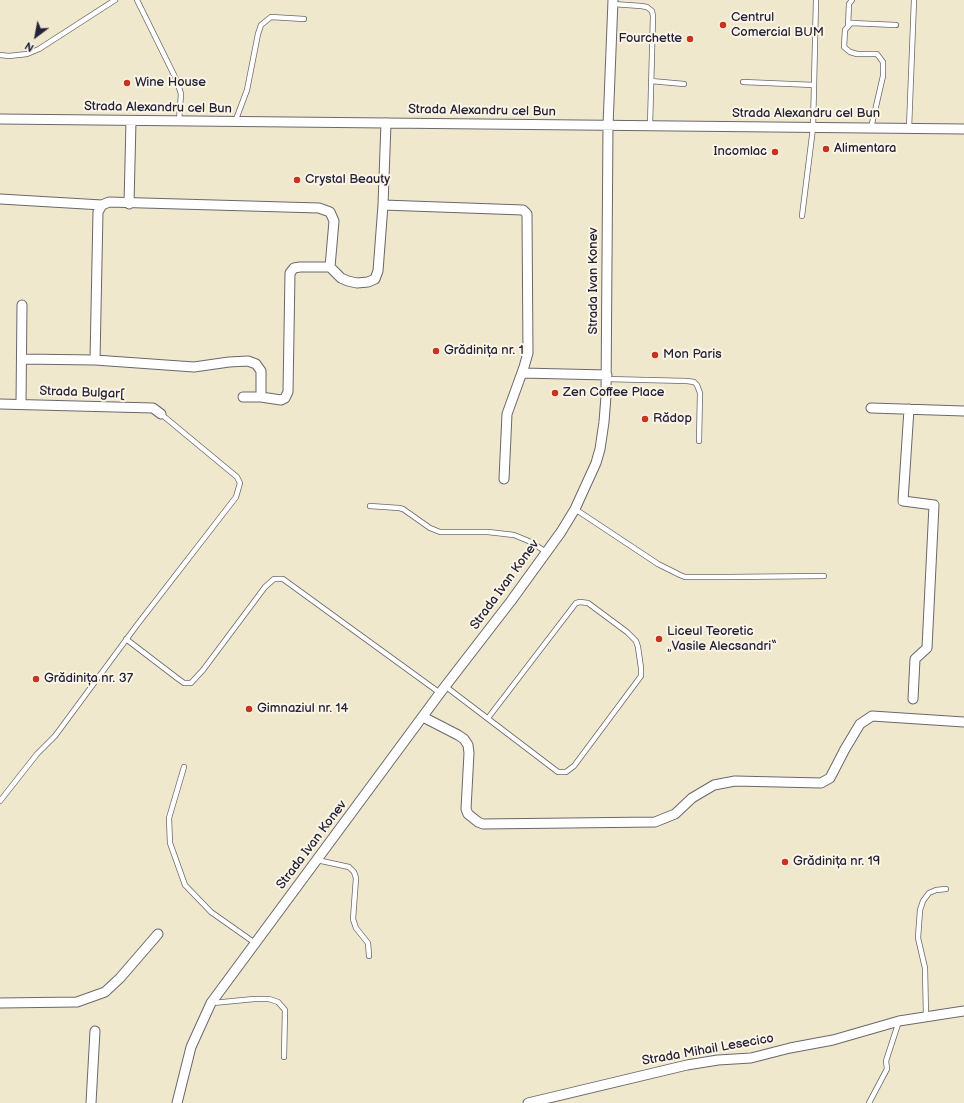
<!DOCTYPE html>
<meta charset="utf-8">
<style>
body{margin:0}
#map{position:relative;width:964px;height:1103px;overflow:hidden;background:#efe8cc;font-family:"Balsamiq Sans",sans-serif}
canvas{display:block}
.north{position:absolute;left:16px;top:16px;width:40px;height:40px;-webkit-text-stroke:3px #fcf5e5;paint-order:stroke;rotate:212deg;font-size:11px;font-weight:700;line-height:16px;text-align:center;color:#22223b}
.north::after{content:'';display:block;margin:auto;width:14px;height:18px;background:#22223b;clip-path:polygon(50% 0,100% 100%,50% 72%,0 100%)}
</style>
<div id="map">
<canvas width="964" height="1103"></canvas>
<div class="north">N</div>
</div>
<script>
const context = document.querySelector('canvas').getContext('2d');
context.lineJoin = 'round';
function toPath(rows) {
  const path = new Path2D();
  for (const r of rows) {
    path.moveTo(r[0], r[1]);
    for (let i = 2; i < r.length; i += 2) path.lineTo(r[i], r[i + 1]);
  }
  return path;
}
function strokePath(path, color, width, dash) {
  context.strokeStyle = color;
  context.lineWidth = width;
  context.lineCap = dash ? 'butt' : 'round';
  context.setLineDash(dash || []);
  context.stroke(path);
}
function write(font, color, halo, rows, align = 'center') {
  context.font = font + ' "Balsamiq Sans",sans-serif';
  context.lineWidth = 4;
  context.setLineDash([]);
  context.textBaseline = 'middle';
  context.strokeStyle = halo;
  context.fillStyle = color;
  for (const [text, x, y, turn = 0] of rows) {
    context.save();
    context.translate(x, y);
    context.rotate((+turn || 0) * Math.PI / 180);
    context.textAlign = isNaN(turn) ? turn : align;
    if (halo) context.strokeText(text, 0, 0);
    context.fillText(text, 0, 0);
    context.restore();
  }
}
const service = toPath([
 [137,0,177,81,181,94,179,121],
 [613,4,641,6,647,7,652,11,653,16,650,126],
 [848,26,849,4,852,0],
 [0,55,9,56,27,54,39,49,115,0],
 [651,81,684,84],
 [743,82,814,85],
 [235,122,247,90,258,34,261,25,271,17,304,19],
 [871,128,883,76,883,62,877,54,857,54,850,52,844,47,845,30,851,23,896,25],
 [909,128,914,0],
 [802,216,813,128,816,0],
 [606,379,687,381,694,382,697,385,700,393,699,441],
 [370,506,399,508,403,509,430,528,440,532,488,532,514,535,531,542,546,552],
 [575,509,658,564,680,575,685,577,728,577,824,576],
 [126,639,177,678,184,683,191,683,203,670,265,587,274,579,283,579,440,693],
 [445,686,558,772,566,772,574,766,641,676,641,668,638,647,636,641,627,632,588,603,580,602,576,603,488,718],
 [184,767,169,818,170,843,185,885,211,912,255,943],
 [0,801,37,754,55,736,137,625,236,497,240,483,237,477,161,414],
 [317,860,349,867,354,872,356,878,353,919,356,928,368,943,369,956],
 [213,1003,254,999,269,999,278,1002,285,1010,284,1057],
 [926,1016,925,968,918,938,920,910,923,901,929,893,936,890,946,889],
 [869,1103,887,1069,886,1061,899,1021]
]);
const minor = toPath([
 [0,119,964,129],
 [0,199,102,205,109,202,319,208,330,212,334,221,330,267,341,278,348,281,357,283,368,282,375,279,378,271,383,205,386,123],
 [129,204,131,121],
 [383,205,523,210,527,214,528,353,524,367,507,414,504,479],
 [22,359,95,360,194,367,229,362,248,361,256,364,261,371,261,397],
 [95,360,98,212,102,205],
 [522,373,607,375],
 [243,397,261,397,281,400,285,398,288,392,290,273,294,268,300,267,330,267],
 [0,404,153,408,161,414],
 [21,404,22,305],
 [871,408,964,411],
 [909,409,903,501,934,505,927,648,915,659,913,699],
 [423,717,458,735,464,739,468,745,469,753,466,809,468,814,478,822,483,824,655,822,675,814,692,798,714,785,735,781,821,783,830,778,845,749,860,724,872,716,964,722],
 [0,1003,77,1002,105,992,120,978,158,934],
 [91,1103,95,1031],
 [177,1103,191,1047,211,1003,440,693,511,601,561,532,575,509,596,463,600,449,604,422,606,396,608,126,613,0],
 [528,1103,687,1065,718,1060,751,1058,790,1048,833,1040,899,1021,964,1011]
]);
const markers = [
 [723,25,4,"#c8321e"],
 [690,39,4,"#c8321e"],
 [127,83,4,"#c8321e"],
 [826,149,4,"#c8321e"],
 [775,152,4,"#c8321e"],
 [297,180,4,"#c8321e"],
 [436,351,4,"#c8321e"],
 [655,355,4,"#c8321e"],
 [555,393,4,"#c8321e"],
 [645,419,4,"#c8321e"],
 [659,639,4,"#c8321e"],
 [36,679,4,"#c8321e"],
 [249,709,4,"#c8321e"],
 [785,862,4,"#c8321e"]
];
const poiNames = [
 ["Centrul",731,18],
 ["Comercial BUM",731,33],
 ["Fourchette",682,39,"right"],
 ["Wine House",135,83],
 ["Alimentara",834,149],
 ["Incomlac",767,152,"right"],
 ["Crystal Beauty",305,180],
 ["Grădinița nr. 1",444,351],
 ["Mon Paris",663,355],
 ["Zen Coffee Place",563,393],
 ["Rădop",653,419],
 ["Liceul Teoretic",667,632],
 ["„Vasile Alecsandri“",667,647],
 ["Grădinița nr. 37",44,679],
 ["Gimnaziul nr. 14",257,709],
 ["Grădinița nr. 19",793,862]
];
const streetNames = [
 ["Strada Alexandru cel Bun",158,108,1],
 ["Strada Alexandru cel Bun",482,111,1],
 ["Strada Alexandru cel Bun",806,114],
 ["Strada Ivan Konev",594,281,-90],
 ["Strada Bulgar[",82,393,2],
 ["Strada Ivan Konev",505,585,-54],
 ["Strada Ivan Konev",312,845,-53],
 ["Strada Mihail Lesecico",708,1050,-10]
];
strokePath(service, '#6a676e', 6);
strokePath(minor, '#6a676e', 11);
strokePath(service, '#fff', 4.5);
strokePath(minor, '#fff', 9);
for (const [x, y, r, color] of markers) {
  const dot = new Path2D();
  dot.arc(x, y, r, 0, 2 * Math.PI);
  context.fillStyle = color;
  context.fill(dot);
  strokePath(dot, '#fcf5e5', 1.5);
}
write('13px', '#22223b', '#fcf5e5', poiNames, 'left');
write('13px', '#22223b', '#fcf5e5', streetNames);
</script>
